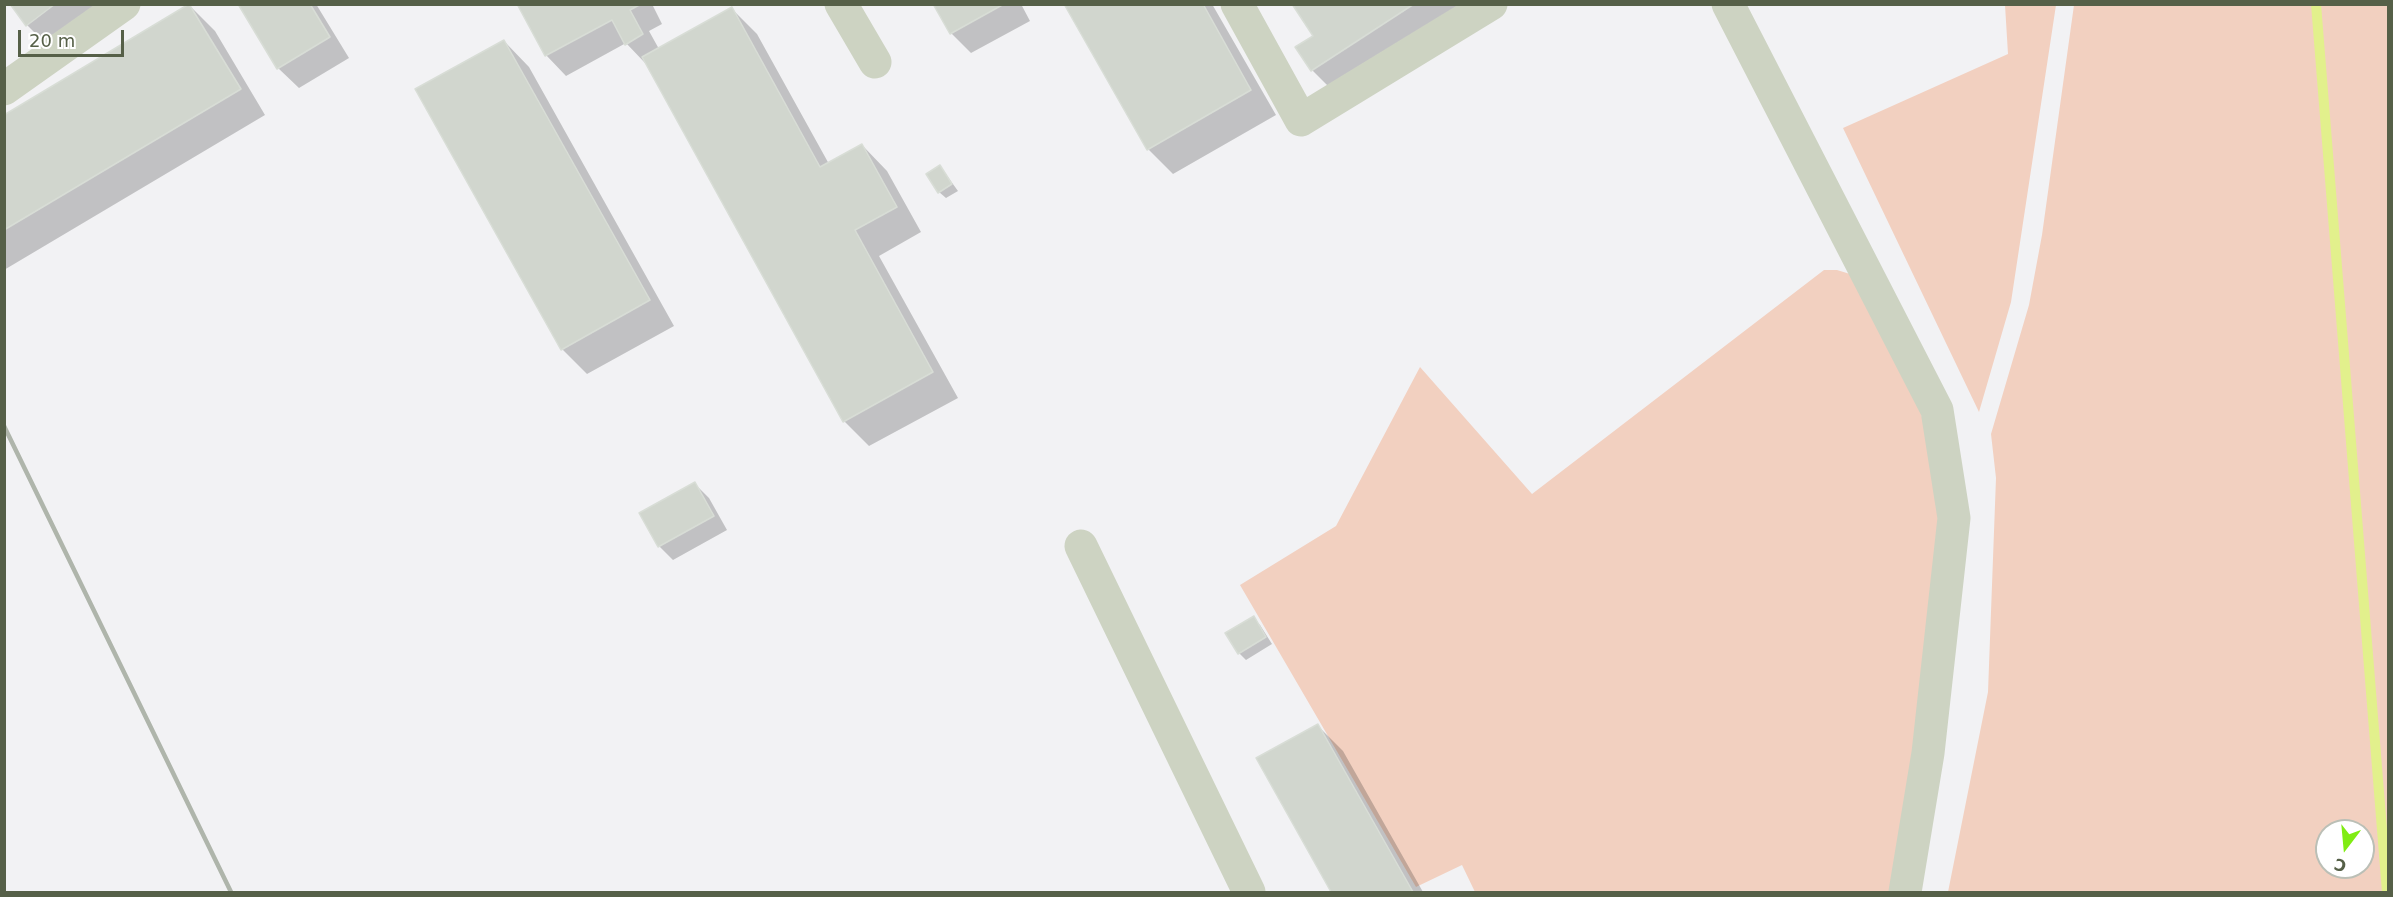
<!DOCTYPE html>
<meta charset="utf-8">
<style>
body{margin:0}
#map{position:relative;width:2393px;height:897px;overflow:hidden;background:#f2f2f4;font-family:"DejaVu Sans",sans-serif}
canvas{display:block}
.frame{position:absolute;inset:0;border:6px solid #566048;pointer-events:none}
.north{position:absolute;left:2315px;top:819px;width:60px;height:60px;box-sizing:border-box;background:#fff;border:2px solid #bbbfb6;border-radius:50%;rotate:196deg;font-size:16px;font-weight:700;line-height:24px;text-align:center;color:#566048}
.north::after{content:'';display:block;margin:auto;width:21px;height:27px;background:#80ec13;clip-path:polygon(50% 0,100% 100%,50% 72%,0 100%)}
.scale{position:absolute;left:18px;top:30px;width:106px;height:27px;box-sizing:border-box;border:3px solid #566048;border-top:0;padding-left:8px;font-size:18px;line-height:21px;white-space:nowrap;color:#566048;-webkit-text-stroke:4px #fff;paint-order:stroke}
</style>
<div id="map">
<canvas width="2393" height="897"></canvas>
<div class="frame"></div>
<div class="north">С</div>
<div class="scale">20 m</div>
</div>
<script>
const context = document.querySelector('canvas').getContext('2d');
context.lineJoin = 'round';
function fillPath(path, color) {
  context.fillStyle = color;
  context.fill(path, 'evenodd');
}
function toPath(rows) {
  const path = new Path2D();
  for (const r of rows) {
    path.moveTo(r[0], r[1]);
    for (let i = 2; i < r.length; i += 2) path.lineTo(r[i], r[i + 1]);
  }
  return path;
}
function strokePath(path, color, width, dash) {
  context.strokeStyle = color;
  context.lineWidth = width;
  context.lineCap = dash ? 'butt' : 'round';
  context.setLineDash(dash || []);
  context.stroke(path);
}
const green = toPath([
 [2005,5,2056,5,2011,302,1979,412,1843,128,2008,54],
 [2074,5,2388,5,2388,892,1948,892,1988,692,1996,478,1991,434,2029,305,2042,235],
 [2327,831,2363,831,2363,867,2327,867],
 [1824,270,1837,270,1850,274,1914,383,1946,520,1892,892,1475,892,1462,865,1416,887,1240,585,1336,526,1420,367,1532,494]
]);
const shadow = toPath([
 [12,4,103,4,47,45,27,25],
 [240,4,316,4,349,58,299,88,278,68],
 [519,4,652,4,662,24,649,31,659,49,732,9,757,34,829,164,862,145,887,171,921,232,879,256,958,398,869,446,844,421,646,64,626,43,566,76,546,55],
 [935,4,1021,4,1030,21,971,53,951,33],
 [1066,4,1212,4,1276,115,1173,174,1148,149],
 [1294,4,1478,4,1337,95,1312,70,1315,36],
 [190,6,215,31,265,115,4,270,4,116],
 [504,41,529,67,674,326,587,374,562,349],
 [940,166,958,191,946,198,939,192],
 [695,484,709,498,727,530,673,560,659,546],
 [1253,618,1260,625,1272,644,1246,660,1239,653],
 [1318,726,1343,751,1423,892,1333,892,1258,759]
]);
const stream = toPath([
 [2316,4,2387,892]
]);
const building = toPath([
 [10,4,55,4,26,26,10,4],
 [189,4,241,89,4,230,4,115,189,4],
 [238,4,310,4,330,37,277,69,238,4],
 [517,4,641,4,630,10,643,34,625,45,612,20,545,56,517,4],
 [933,4,1004,4,950,34,933,4],
 [1064,4,1203,4,1251,90,1147,150,1064,4],
 [1292,4,1414,4,1311,71,1295,47,1313,36,1292,4],
 [732,7,820,167,862,144,897,207,855,230,933,372,843,422,642,57,732,7],
 [504,40,650,300,561,350,415,89,504,40],
 [940,165,952,184,938,193,926,174,940,165],
 [695,482,714,516,658,547,639,513,695,482],
 [1254,616,1266,637,1238,654,1225,633,1254,616],
 [1318,724,1413,892,1331,892,1256,758,1318,724]
]);
const minor = toPath([
 [841,4,875,62],
 [1237,4,1301,120,1491,4],
 [1728,4,1937,410,1954,518,1928,753,1905,892],
 [4,89,124,4],
 [1081,546,1249,892]
]);
const rail = toPath([
 [4,426,231,892]
]);
fillPath(green, '#f2d0c0');
fillPath(shadow, '#0003');
strokePath(stream, '#e2f08c', 10);
fillPath(building, '#d1d6ce');
strokePath(building, '#d8ddd6', 1.5);
strokePath(minor, '#cdd3c2', 33);
strokePath(rail, '#afb5ab', 4.5);
</script>
